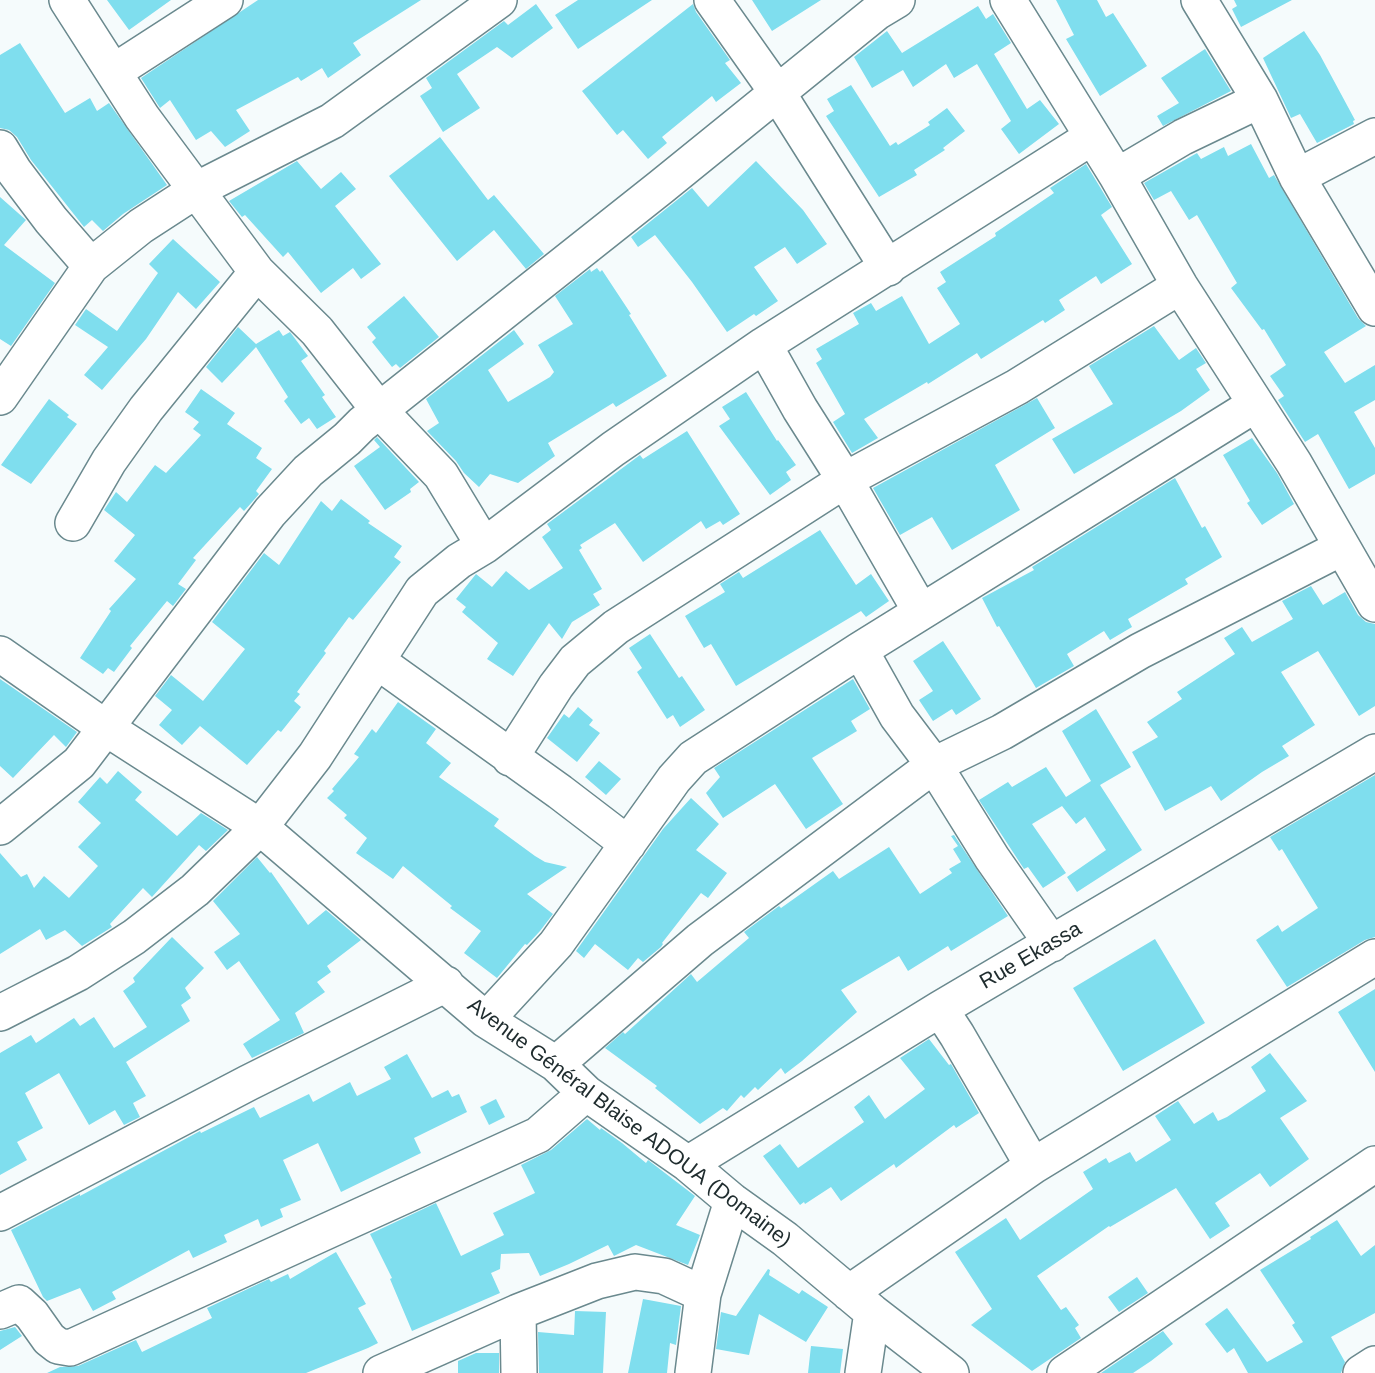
<!DOCTYPE html>
<meta charset="utf-8">
<style>
body{margin:0}
canvas{display:block;background:#f5fbfc}
</style>
<canvas width="1375" height="1373"></canvas>
<script>
const context = document.querySelector('canvas').getContext('2d');
context.lineJoin = 'round';
function fillPath(path, color) {
  context.fillStyle = color;
  context.fill(path, 'evenodd');
}
function toPath(rows) {
  const path = new Path2D();
  for (const r of rows) {
    path.moveTo(r[0], r[1]);
    for (let i = 2; i < r.length; i += 2) path.lineTo(r[i], r[i + 1]);
  }
  return path;
}
function strokePath(path, color, width, dash) {
  context.strokeStyle = color;
  context.lineWidth = width;
  context.lineCap = dash ? 'butt' : 'round';
  context.setLineDash(dash || []);
  context.stroke(path);
}
function write(font, color, halo, rows, align = 'center') {
  context.font = font + ' Arial,sans-serif';
  context.lineWidth = 5;
  context.setLineDash([]);
  context.textBaseline = 'middle';
  context.strokeStyle = halo;
  context.fillStyle = color;
  for (const [text, x, y, turn = 0] of rows) {
    context.save();
    context.translate(x, y);
    context.rotate((+turn || 0) * Math.PI / 180);
    context.textAlign = isNaN(turn) ? turn : align;
    if (halo) context.strokeText(text, 0, 0);
    context.fillText(text, 0, 0);
    context.restore();
  }
}
const building = toPath([
 [107,0,171,0,129,30],
 [258,0,421,0,353,43,361,55,328,78,322,68,301,81,298,77,236,110,250,131,225,147,211,131,196,140,170,100,160,108,141,78],
 [578,0,652,0,578,49,555,15],
 [752,0,821,0,772,31],
 [1056,0,1097,0,1106,17,1113,13,1147,66,1100,96,1066,39,1074,35],
 [1234,0,1292,0,1241,27,1232,9,1237,6],
 [536,4,553,28,512,58,497,47,457,74,480,108,443,132,420,96,432,88,426,78,504,21,508,25],
 [693,4,696,12,730,60,725,63,741,83,716,102,712,96,662,137,667,143,648,159,623,130,617,135,582,91],
 [978,6,986,19,993,14,1011,43,994,54,1027,109,1040,100,1059,124,1019,154,1001,129,1011,121,977,64,954,78,946,64,913,87,903,70,872,88,854,57,887,31,902,53],
 [1304,31,1320,55,1355,120,1353,121,1354,124,1317,143,1300,114,1291,118,1263,58],
 [20,43,65,113,90,98,97,111,109,103,167,185,123,214,103,231,92,220,84,227,31,160,17,137,9,130,0,128,0,55],
 [1205,49,1231,91,1163,126,1157,116,1179,103,1161,78],
 [851,85,890,146,896,142,898,145,930,125,928,122,947,108,965,131,943,148,945,150,914,170,917,175,879,197,826,116,834,111,827,99],
 [440,137,488,200,494,195,544,254,526,269,494,230,457,261,389,176],
 [1251,144,1269,178,1274,175,1358,318,1366,326,1324,352,1345,383,1375,365,1375,400,1354,412,1375,448,1375,474,1349,489,1318,434,1305,442,1278,400,1284,396,1270,376,1286,365,1264,329,1262,330,1231,288,1237,283,1197,215,1189,220,1171,191,1154,200,1144,183,1197,153,1201,159,1224,147,1228,156],
 [297,161,321,189,341,172,356,189,335,206,381,264,361,279,353,268,321,293,288,252,283,257,245,215,242,217,229,201],
 [756,161,803,210,827,244,797,264,785,247,754,267,778,301,756,316,754,314,727,332,692,282,655,235,638,247,631,237,692,188,708,207],
 [1086,164,1112,207,1101,215,1132,264,1101,284,1096,276,1059,300,1065,310,1045,323,1043,320,981,359,977,353,928,384,927,382,864,419,878,438,852,453,833,422,845,414,816,363,822,359,816,349,859,324,853,313,871,303,876,311,902,296,929,344,960,324,937,288,946,282,940,272,996,236,995,233,1054,193,1050,188],
 [0,197,26,220,4,245,55,283,11,346,0,339],
 [173,239,220,282,196,309,178,292,146,339,102,390,84,375,108,347,75,325,86,309,117,331,158,273,149,264],
 [597,268,600,272,602,270,631,314,629,315,667,376,616,407,613,403,548,443,555,456,518,483,490,474,479,487,464,473,456,461,427,431,439,423,426,399,514,330,524,344,488,370,508,402,550,377,554,372,538,345,573,324,555,296,590,269,591,272],
 [404,296,439,337,400,368,396,364,392,367,372,342,376,338,367,327],
 [1154,326,1179,360,1196,348,1206,363,1196,369,1210,390,1181,411,1074,474,1052,439,1113,404,1089,366],
 [238,327,256,344,279,330,283,336,290,332,308,356,301,361,325,395,322,397,336,417,317,429,309,418,301,424,284,401,288,397,256,347,222,383,206,367],
 [201,389,235,413,227,424,262,448,256,458,272,469,256,491,259,494,253,501,244,511,240,507,193,558,196,560,178,584,186,589,173,606,167,601,130,646,132,648,114,672,108,668,103,674,80,658,111,611,109,609,136,579,114,561,135,535,104,510,116,492,127,502,155,465,166,473,201,435,193,429,199,422,185,412],
 [746,392,777,441,778,440,796,465,786,472,791,480,770,495,719,426,730,419,722,407],
 [1037,398,1055,428,995,465,1020,510,952,550,932,517,900,535,873,488],
 [49,399,69,415,67,417,77,424,31,484,1,465],
 [687,431,740,514,723,525,720,521,706,529,701,521,643,562,615,523,580,545,582,548,579,550,602,589,593,594,600,605,572,622,562,639,549,623,513,676,487,659,498,643,462,612,466,607,456,599,476,574,492,587,506,571,529,590,563,568,542,537,551,530,547,524,640,455,643,459],
 [377,437,419,482,410,489,411,492,385,510,354,466,380,447,374,440],
 [1252,438,1277,473,1294,504,1262,525,1247,503,1250,501,1223,455],
 [1175,478,1202,528,1205,526,1222,557,1185,579,1188,584,1128,619,1132,627,1110,640,1104,631,1067,654,1074,666,1036,688,999,626,997,627,982,598,1034,570,1032,567],
 [341,499,370,521,368,523,402,546,394,557,401,562,353,620,349,617,324,651,326,653,297,692,300,694,294,701,301,707,281,732,278,730,247,765,200,726,182,745,159,725,172,710,155,696,171,675,203,701,245,649,212,622,264,553,279,565,321,501,332,511],
 [820,530,856,585,871,574,889,601,866,617,861,611,736,686,711,644,704,648,685,616,725,592,720,584,739,572,743,578],
 [1311,586,1323,605,1345,592,1358,615,1366,622,1375,624,1375,706,1359,716,1318,651,1281,672,1315,725,1282,746,1289,756,1262,772,1221,801,1211,786,1165,811,1132,752,1158,737,1147,722,1182,699,1177,692,1235,654,1224,638,1242,627,1252,642,1293,619,1282,601],
 [650,634,679,678,682,676,705,710,680,727,673,715,667,719,637,672,642,668,629,648],
 [943,641,981,699,956,715,952,709,933,721,919,700,933,691,913,661],
 [0,679,77,732,66,747,54,735,13,778,0,766],
 [853,679,870,709,851,721,857,731,812,758,843,804,806,829,775,784,723,818,706,793,720,777,714,768],
 [398,702,436,729,426,743,451,763,439,777,499,819,494,826,535,856,545,862,567,867,527,894,553,914,540,931,527,945,525,944,497,978,464,953,481,931,450,908,452,906,403,866,393,879,356,853,367,838,344,818,347,815,327,798,334,791,332,789,359,757,354,754,372,729,376,733],
 [578,707,593,720,589,725,600,733,577,762,547,738,564,714,569,718],
 [1096,709,1131,767,1100,785,1142,850,1077,892,1067,877,1106,850,1085,817,1076,824,1062,806,1032,824,1066,873,1043,888,1028,867,1024,869,979,800,1008,782,1012,787,1046,767,1066,797,1091,781,1062,731],
 [599,761,621,779,606,795,585,777],
 [118,771,142,792,135,800,177,836,201,813,228,830,206,851,199,845,152,897,143,888,110,924,112,927,82,946,65,930,46,940,40,929,0,954,0,853,21,877,27,874,34,888,44,876,69,898,98,866,78,847,101,823,78,802,100,777,107,784],
 [1375,775,1375,937,1365,940,1287,987,1256,940,1278,925,1282,932,1318,908,1282,849,1279,851,1270,837],
 [691,798,719,824,696,850,727,873,708,898,701,893,662,943,663,944,661,947,643,962,638,958,628,970,595,944,584,958,576,951,663,829],
 [954,835,1008,916,951,951,948,946,908,971,899,956,841,990,857,1012,802,1061,785,1074,781,1068,758,1090,755,1087,744,1098,741,1095,727,1111,723,1108,700,1124,655,1088,657,1086,605,1048,623,1032,625,1034,691,974,697,982,749,938,744,932,779,906,781,908,833,871,839,879,889,847,920,894,952,873,949,869,961,862,953,849,958,846,951,836],
 [257,857,270,873,271,872,308,925,326,910,361,940,327,966,331,972,317,982,325,992,295,1013,304,1033,252,1058,243,1044,280,1020,239,961,227,970,214,952,240,934,213,901],
 [172,937,204,968,185,988,191,998,181,1005,190,1021,126,1062,146,1096,133,1103,140,1117,124,1125,115,1110,89,1125,59,1073,25,1093,43,1128,17,1142,27,1160,0,1175,0,1053,31,1035,36,1043,74,1018,80,1026,94,1017,114,1048,147,1027,123,991,135,982,133,978],
 [1155,939,1205,1023,1123,1071,1073,988],
 [1375,989,1375,1072,1338,1012],
 [929,1039,949,1065,951,1064,979,1113,956,1128,954,1125,896,1168,894,1164,841,1201,831,1187,805,1204,804,1202,800,1205,763,1156,780,1144,798,1168,864,1122,854,1107,869,1095,885,1119,925,1089,900,1058],
 [1270,1053,1307,1101,1280,1118,1309,1159,1270,1187,1260,1173,1215,1203,1230,1226,1210,1239,1176,1188,1110,1227,1109,1226,1037,1276,1061,1310,1066,1307,1079,1325,1075,1328,1081,1338,1032,1371,971,1325,992,1309,955,1252,1006,1218,1020,1240,1093,1189,1083,1172,1106,1158,1109,1163,1130,1152,1136,1162,1171,1140,1155,1116,1178,1101,1194,1124,1213,1112,1218,1121,1227,1117,1266,1091,1251,1067],
 [407,1054,432,1098,448,1090,452,1097,459,1094,467,1112,414,1138,421,1153,341,1192,318,1143,283,1160,301,1200,280,1209,283,1217,261,1227,258,1219,224,1235,227,1242,193,1258,189,1250,112,1292,116,1299,93,1311,80,1288,47,1301,43,1297,11,1230,80,1194,80,1196,200,1131,201,1133,254,1107,260,1118,309,1094,313,1102,350,1082,357,1096,391,1079,384,1067],
 [496,1099,505,1117,489,1125,480,1107],
 [587,1119,600,1130,601,1128,622,1143,646,1163,648,1160,695,1196,676,1225,700,1235,688,1265,636,1245,614,1256,608,1245,569,1264,540,1276,529,1253,501,1254,500,1269,491,1273,500,1293,412,1331,390,1279,392,1278,370,1234,436,1203,461,1256,504,1235,493,1213,535,1193,521,1165,551,1150],
 [1337,1220,1361,1256,1375,1245,1375,1313,1331,1337,1345,1362,1341,1373,1248,1373,1234,1348,1227,1353,1205,1324,1227,1308,1267,1362,1303,1342,1292,1325,1295,1323,1260,1270,1311,1239,1310,1237],
 [336,1252,366,1304,358,1308,378,1343,368,1348,306,1373,47,1373,60,1367,78,1366,136,1340,142,1352,212,1318,207,1308,269,1279,271,1282,288,1274,290,1279],
 [768,1269,770,1270,769,1275,799,1294,802,1290,828,1307,806,1342,759,1314,749,1355,716,1349,721,1312,736,1316],
 [1137,1277,1148,1293,1119,1312,1108,1297],
 [643,1299,681,1306,676,1345,670,1343,667,1373,628,1373],
 [575,1311,606,1312,603,1373,539,1373,538,1332,574,1335],
 [15,1327,22,1336,0,1350,0,1331],
 [1163,1331,1173,1344,1151,1361,1133,1373,1101,1373],
 [811,1346,843,1349,840,1373,808,1373],
 [476,1353,499,1353,499,1373,458,1373,458,1361]
]);
const minor = toPath([
 [67,0,142,117,257,272,317,331,379,410,441,475,484,546],
 [712,0,777,92,888,268],
 [1008,0,1117,176,1180,286,1294,463,1375,604],
 [1199,0,1260,100,1297,177,1375,308],
 [115,71,225,0],
 [0,148,14,171,51,220,91,266],
 [1117,176,1183,137,1260,100],
 [1297,177,1375,136],
 [764,345,800,409,845,480,921,612],
 [0,397,91,266,141,226,198,189,332,121,499,0],
 [73,523,109,461,146,409,257,272],
 [860,650,897,716,934,765,992,858,1052,944],
 [0,654,106,728,260,827,486,1020,556,1064,586,1093,688,1164,732,1201,785,1239,872,1312,951,1373],
 [377,661,560,792,628,844],
 [510,758,556,686,575,661,616,627,845,480,1017,387,1180,286],
 [0,827,79,763,270,512,308,471,347,439,362,424,661,187,877,12,897,0],
 [940,1009,957,1035,1033,1166],
 [0,1013,78,973,134,937,195,890,260,827,315,756,422,591,459,561,484,546,613,449,764,345,1092,137],
 [486,1020,556,944,674,779,693,758,860,650,1256,404],
 [556,1064,700,940,934,765,1002,732,1140,651,1341,548],
 [688,1164,940,1009,1375,752],
 [0,1213,248,1083,446,984],
 [849,1293,1033,1166,1375,957],
 [0,1311,19,1303,32,1315,49,1339,58,1346,70,1348,538,1135,586,1093],
 [518,1312,519,1373],
 [381,1373,518,1312,597,1281,635,1272,664,1276,703,1294,732,1201],
 [693,1373,703,1294],
 [863,1373,872,1312],
 [1065,1373,1375,1164],
 [1361,1373,1375,1364]
]);
const streetNames = [
 ["Rue Ekassa",1031,956,-30],
 ["Avenue Général Blaise ADOUA (Domaine)",629,1123,37]
];
fillPath(building, '#7fdeee');
strokePath(minor, '#6a898e', 38);
strokePath(minor, '#fff', 35);
write('21px', '#202d2f', '#fff', streetNames);
</script>
